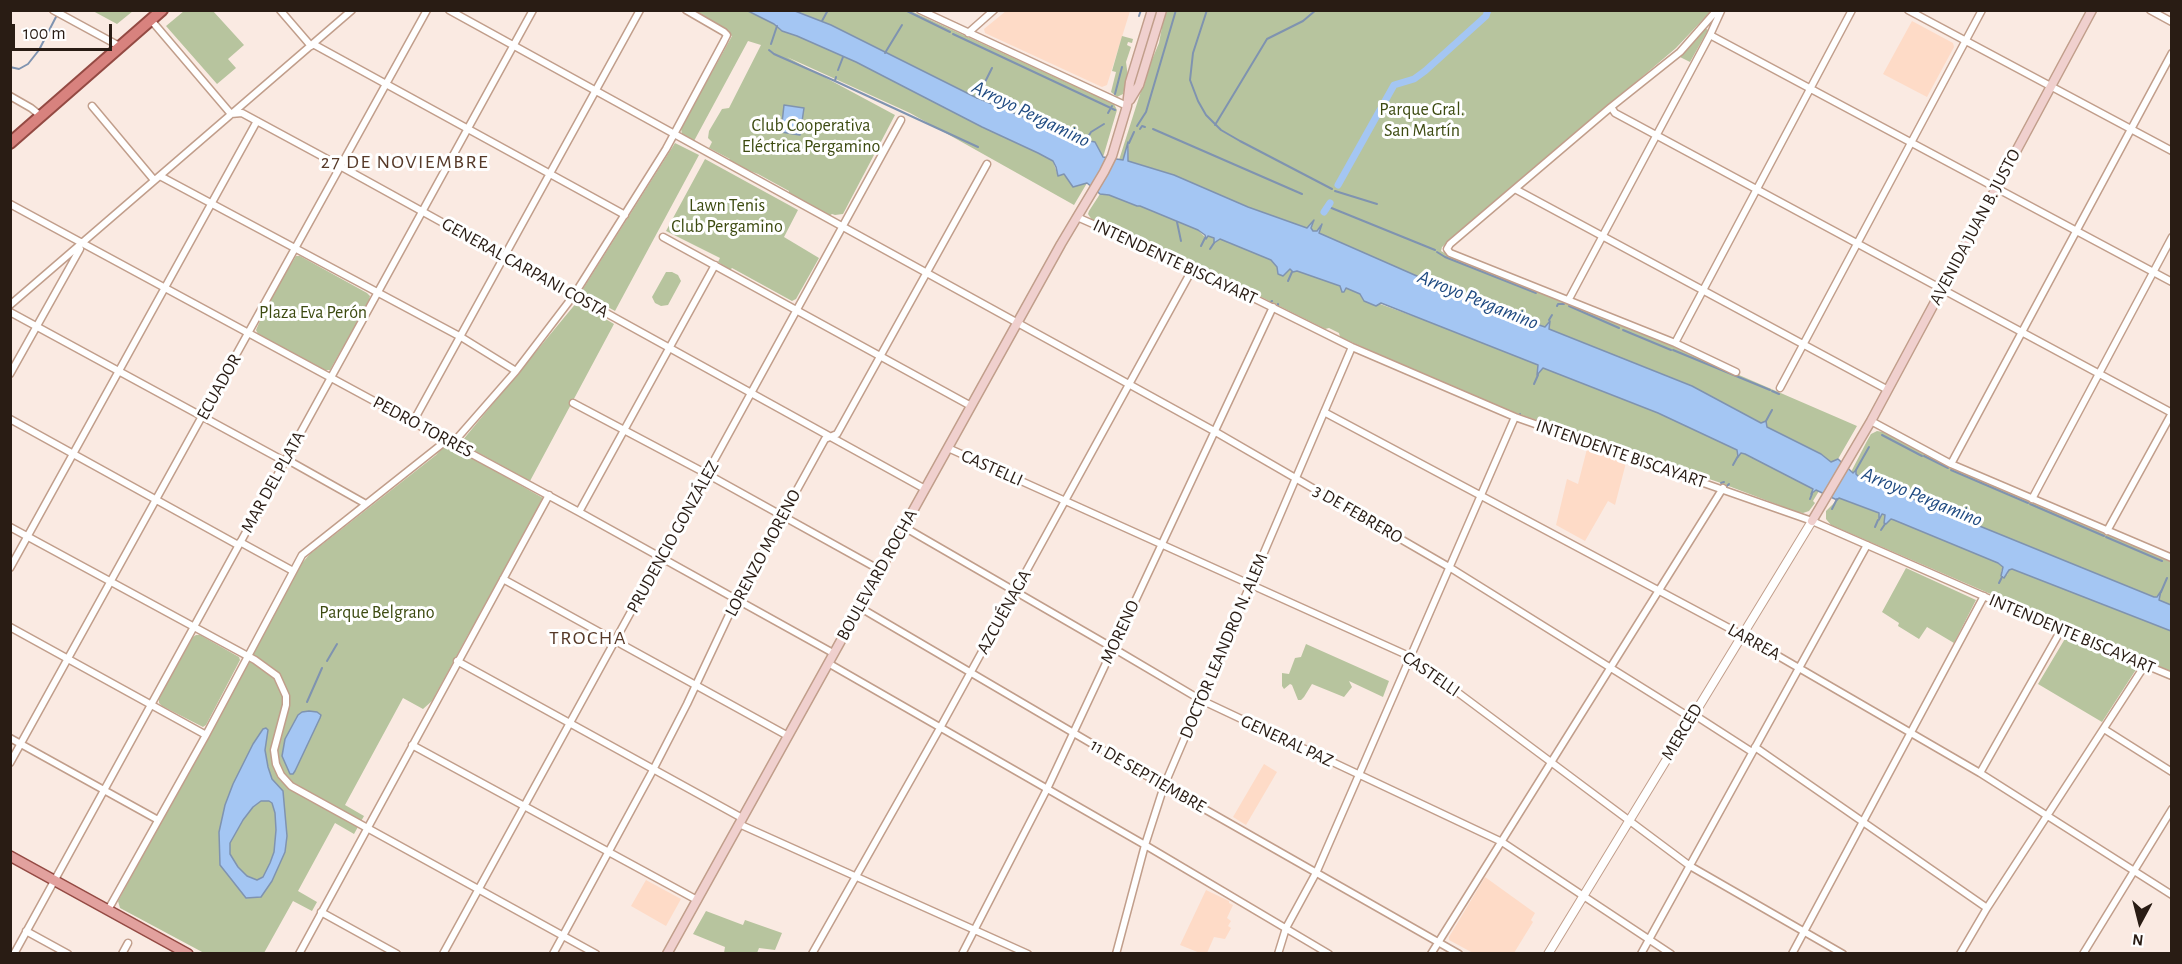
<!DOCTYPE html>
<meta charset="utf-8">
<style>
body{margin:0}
#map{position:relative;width:2182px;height:964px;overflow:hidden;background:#faeae2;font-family:"Alegreya Sans",sans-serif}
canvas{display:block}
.frame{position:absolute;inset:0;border:12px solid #291c14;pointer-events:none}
.north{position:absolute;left:2110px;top:892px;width:60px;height:60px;-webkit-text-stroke:4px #fff;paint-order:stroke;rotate:187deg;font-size:16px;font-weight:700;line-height:24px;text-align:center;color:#291c14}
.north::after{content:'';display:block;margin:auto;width:21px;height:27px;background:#291c14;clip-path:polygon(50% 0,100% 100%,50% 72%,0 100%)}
.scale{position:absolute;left:12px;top:24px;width:100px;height:27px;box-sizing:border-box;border:3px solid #291c14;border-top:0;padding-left:8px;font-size:18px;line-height:21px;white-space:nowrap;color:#291c14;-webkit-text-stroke:4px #fff;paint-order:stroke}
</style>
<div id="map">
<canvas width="2182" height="964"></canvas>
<div class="frame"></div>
<div class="north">N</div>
<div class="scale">100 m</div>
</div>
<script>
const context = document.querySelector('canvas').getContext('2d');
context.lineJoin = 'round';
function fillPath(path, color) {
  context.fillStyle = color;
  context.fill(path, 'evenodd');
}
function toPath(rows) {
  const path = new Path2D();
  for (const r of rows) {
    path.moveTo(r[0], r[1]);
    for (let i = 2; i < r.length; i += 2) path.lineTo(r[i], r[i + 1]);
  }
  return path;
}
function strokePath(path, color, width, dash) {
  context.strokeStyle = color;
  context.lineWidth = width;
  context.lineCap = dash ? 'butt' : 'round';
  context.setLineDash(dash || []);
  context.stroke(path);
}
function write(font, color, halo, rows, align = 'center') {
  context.font = font + ' "Alegreya Sans",sans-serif';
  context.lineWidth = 6;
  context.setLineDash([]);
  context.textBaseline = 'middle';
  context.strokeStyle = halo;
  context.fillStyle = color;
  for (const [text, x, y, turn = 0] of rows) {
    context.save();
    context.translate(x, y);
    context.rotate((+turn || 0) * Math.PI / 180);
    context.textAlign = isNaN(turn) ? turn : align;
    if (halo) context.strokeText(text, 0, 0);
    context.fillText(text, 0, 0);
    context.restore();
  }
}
const built = toPath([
 [1006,11,1130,11,1107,85,1102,87,985,33,984,29],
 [1912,21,1953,43,1954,47,1927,97,1883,74],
 [1588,445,1627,459,1615,505,1608,501,1585,541,1556,525,1567,479,1578,484],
 [1264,764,1277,772,1246,825,1233,817],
 [1485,877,1535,913,1531,920,1533,922,1514,953,1473,953,1449,940,1449,937],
 [646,880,681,899,666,926,631,906],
 [1206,890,1229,901,1229,903,1233,905,1227,918,1231,921,1228,926,1231,928,1225,939,1214,937,1207,953,1200,953,1180,945]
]);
const green = toPath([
 [93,11,133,11,117,24],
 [184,11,213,11,244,45,228,59,236,68,217,84,166,26],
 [690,11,748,11,774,24,782,31,797,36,856,62,982,127,1038,153,1053,161,1058,176,1063,174,1076,186,1087,183,1074,205,910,113,787,57,895,115,843,214,835,215,832,214,829,216,789,195,789,191,758,174,742,168,729,160,730,159,709,148,712,142,708,138,709,131,722,109,729,108,761,45,748,41,694,141,682,135,681,128,732,36],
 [795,11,911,11,1114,104,1117,110,1104,154,1103,157,1100,156,1097,146,1095,142,1090,141,1089,137,1085,140,1077,139,975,97,831,25],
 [1165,11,1711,11,1676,48,1442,247,1441,251,1459,261,1621,324,1857,426,1838,459,1831,462,1821,454,1767,427,1766,421,1761,423,1692,386,1549,329,1550,320,1546,327,1501,312,1426,280,1319,233,1321,224,1317,231,1313,231,1311,229,1314,221,1307,228,1248,207,1174,175,1128,161,1129,143,1123,161,1119,160,1148,69,1159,43],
 [1705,28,1708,30,1690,62,1680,57],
 [1122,36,1133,39,1132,43,1128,42,1127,45,1131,47,1126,62,1128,77,1123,94,1117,97,1111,92,1116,72,1112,71],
 [675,143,699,155,615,311,581,292],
 [705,159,798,210,784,237,819,258,796,299,792,301,732,268,730,270,718,262,720,258,666,231],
 [1100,194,1109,195,1140,206,1198,230,1206,238,1207,236,1214,238,1214,243,1217,239,1220,239,1271,260,1277,267,1278,272,1289,268,1293,272,1297,271,1341,286,1343,292,1346,288,1361,294,1361,297,1454,331,1538,365,1538,374,1543,368,1658,413,1737,450,1739,456,1741,453,1745,454,1813,489,1812,494,1816,490,1819,491,1813,501,1815,503,1809,511,1803,513,1797,512,1718,482,1679,469,1675,470,1672,467,1643,457,1616,450,1581,435,1574,435,1571,432,1507,410,1464,392,1340,337,1339,333,1329,328,1325,329,1199,266,1092,220,1088,214,1089,211],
 [296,256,300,256,367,293,370,296,369,301,330,370,325,370,258,334,256,330,268,302],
 [666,272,672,272,678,275,681,281,668,305,661,306,655,303,652,297],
 [577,302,614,324,530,481,466,446,462,441],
 [1877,431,1883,432,1944,464,2171,562,2171,605,2159,600,2160,595,2154,598,2103,578,1859,477,1856,475,1856,470,1853,473,1851,472,1867,441,1871,434],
 [445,445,451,446,543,498,511,561,506,566,507,572,502,580,499,579,479,615,477,626,469,633,432,701,423,709,403,698,345,805,364,816,354,834,335,823,298,891,317,902,312,911,293,901,264,953,204,953,120,908,118,901,302,563,310,554,436,455],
 [1839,498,1879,513,1879,520,1882,514,1885,515,1886,524,1891,519,1894,520,1998,563,2003,567,2001,572,2007,575,2009,570,2012,569,2171,631,2171,672,1831,525,1826,519,1826,511],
 [1906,568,1976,600,1954,643,1927,627,1919,639,1898,626,1899,623,1882,612],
 [196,635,200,635,239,657,240,660,206,725,203,727,162,706,159,703,159,698,193,637],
 [2066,637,2137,668,2102,722,2038,684],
 [1306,644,1389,681,1383,697,1349,681,1352,687,1344,697,1312,684,1304,697,1301,700,1298,700,1292,685,1290,684,1284,689,1282,686,1282,673,1289,674,1295,658,1301,657],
 [706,911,743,925,745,920,782,933,775,950,759,948,757,953,724,953,725,947,693,934]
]);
const water = toPath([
 [748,11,795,11,831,25,975,97,1077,139,1085,140,1088,137,1090,141,1095,142,1103,157,1123,160,1128,142,1128,161,1174,175,1248,207,1307,228,1314,220,1311,228,1313,231,1317,231,1322,224,1319,233,1426,280,1501,312,1545,327,1550,321,1549,329,1692,386,1761,423,1766,421,1767,427,1821,454,1831,462,1838,459,1853,473,1856,470,1856,474,1859,477,2154,597,2157,597,2161,591,2159,600,2171,605,2171,631,2012,569,2009,570,2004,578,2001,576,2003,567,1998,563,1894,520,1891,519,1886,524,1884,523,1885,515,1882,514,1879,520,1879,513,1839,498,1837,500,1816,490,1811,494,1813,489,1745,454,1741,453,1738,457,1737,450,1658,413,1543,368,1537,375,1538,365,1381,303,1376,306,1364,301,1360,294,1346,288,1344,292,1342,292,1340,286,1297,271,1293,272,1290,269,1283,276,1278,274,1277,267,1271,260,1220,239,1214,243,1214,238,1208,236,1206,239,1205,235,1198,230,1140,206,1137,206,1109,195,1100,194,1087,183,1073,187,1064,174,1058,176,1056,167,1053,161,1038,153,982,127,856,62,797,36,782,31,774,24,748,11],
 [784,105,804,108,800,135,781,132,784,105],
 [309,711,317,712,321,715,320,718,295,771,293,774,290,774,282,756,285,739,298,715,302,712,309,711],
 [266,728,268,730,265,750,268,767,272,779,283,791,287,836,285,852,272,881,261,897,246,898,220,865,219,832,225,805,233,784,253,744,263,729,266,728],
 [261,801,269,801,272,803,275,813,276,830,274,852,270,863,263,877,257,880,247,876,238,867,230,854,230,843,243,820,253,807,261,801]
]);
const stream = toPath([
 [905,10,950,32],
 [1207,10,1193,53,1190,80,1198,101,1206,115,1221,130,1240,141,1332,189],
 [1139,16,1141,10],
 [822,21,828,10],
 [953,34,1115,110],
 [771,44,777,26],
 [769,50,774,54,835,81],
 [885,53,902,25],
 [10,67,19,69,28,64,39,50,58,13],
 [838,70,843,57],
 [836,77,835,81,978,147],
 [1115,94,1122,67],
 [977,98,992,68],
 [1108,113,1112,106],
 [1215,125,1267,39,1303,21,1316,10],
 [1137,126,1146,112,1176,10],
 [1140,129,1142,126,1145,127],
 [1153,129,1302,194],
 [1088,137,1091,132,1104,124],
 [1129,143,1134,132],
 [1335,191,1377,204],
 [1329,207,1435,250],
 [1326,213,1327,211],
 [1177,222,1181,241],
 [1201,246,1205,238],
 [1210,249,1214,243],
 [1437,252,1445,257,1536,293],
 [1288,281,1292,272],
 [1271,302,1272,301],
 [1278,305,1278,304],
 [1557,306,1558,304,1564,304],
 [1569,306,1619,328],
 [1549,320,1552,315],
 [1623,330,1671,350],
 [1673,350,1770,390],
 [1534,384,1538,375],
 [1772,391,1779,394],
 [1520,415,1520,414],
 [1766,421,1772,410],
 [1882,435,1922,456],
 [1924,456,1948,468],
 [1733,465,1738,456],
 [1856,470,1869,447],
 [1951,470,2028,503],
 [1721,483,1724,482],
 [1727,486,1729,484],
 [1810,499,1812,494],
 [2030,504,2104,536],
 [1832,509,1837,499],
 [1875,527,1878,520],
 [1881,530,1885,524],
 [2106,537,2162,561],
 [1999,583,2002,577],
 [2161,592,2167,578],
 [327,661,337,644],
 [307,702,322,668]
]);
const canal = toPath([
 [1338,185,1394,85,1414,79,1425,71,1486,16,1488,10],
 [1324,212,1330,203]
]);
const minor = toPath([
 [53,10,121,47],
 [280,10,311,46],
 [449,10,1214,431,1449,567,1691,718],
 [920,10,1127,106],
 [1717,10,1680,52,1611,107,1450,244,1447,249,1450,253,1675,343,1736,372],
 [1908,10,2172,151],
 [2150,10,2172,22],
 [151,20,231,114],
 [968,33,994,10],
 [1710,35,2172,282],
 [313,44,625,215],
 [10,96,31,108,41,116],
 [92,106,154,180],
 [1611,107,1615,113,2172,413],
 [231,114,242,113,340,166,925,489],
 [160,176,461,337,516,371],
 [1515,189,1888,390],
 [10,204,579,512,833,653],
 [1077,217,1193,268,1352,347,1515,417,1812,521,2061,630,2172,676],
 [663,237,971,406],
 [1569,299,1710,35,1721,11],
 [10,305,352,10],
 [10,312,284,461],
 [1675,343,1852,10],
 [10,374,80,249],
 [1780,388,1982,10],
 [573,403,707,474,880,570],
 [1324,412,1742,635,1980,773,2172,895],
 [10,419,238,545],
 [1871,421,1951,464,2172,558],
 [413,422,640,10],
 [453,443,516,371,574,295,666,149,724,41,727,35,724,32,686,10],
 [948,448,1409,656,1690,866,1843,954],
 [286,459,366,504],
 [1951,464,2172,53],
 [2032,499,2172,237],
 [579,512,715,265],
 [10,527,255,660,277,676,286,696,286,705,274,750,276,764,281,775,291,786,596,954],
 [904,527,1113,648,1201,700,1502,842,1671,954],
 [2107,531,2172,413],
 [240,542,293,571],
 [10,568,257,121],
 [503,579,788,736],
 [859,607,1164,786,1459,954],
 [10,627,206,735],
 [457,661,742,818],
 [828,663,1145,845,1329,954],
 [1693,714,1752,752],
 [2104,729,2172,772],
 [10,738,158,820],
 [412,745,697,900],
 [1755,747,1987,908],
 [10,763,427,10],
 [1980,773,2061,630],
 [739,824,1028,954],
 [108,910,206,735,302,555,447,440],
 [321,912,397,954],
 [26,931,68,954],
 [14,954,533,10],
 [122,954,128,943],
 [299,954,549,495],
 [443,954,901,120],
 [553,954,653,770,687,704,736,600,782,517,825,439,837,434,987,164],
 [812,954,940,728,1193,268],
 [962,954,1047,789,1273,307],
 [1116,954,1145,845,1164,786,1352,347],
 [1278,954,1286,928,1317,871,1515,417],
 [1431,954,1723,488],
 [1641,954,1867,545],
 [1792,954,1984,596],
 [1960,954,1987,908,2145,665],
 [2083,954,2172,809]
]);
const tertiary = toPath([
 [1548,954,1812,521]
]);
const secondary = toPath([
 [1130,100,1139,85,1162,10],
 [1812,521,1871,421,2092,10],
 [667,954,1061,244,1104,172,1112,156,1127,106,1130,82,1152,10]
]);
const primary = toPath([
 [10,856,188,954]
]);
const trunk = toPath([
 [10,143,162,10]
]);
const parkNames = [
 ["Parque Gral.",1422,110],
 ["San Martín",1422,131],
 ["Club Cooperativa",811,126],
 ["Eléctrica Pergamino",811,147],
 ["Lawn Tenis",727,206],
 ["Club Pergamino",727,227],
 ["Plaza Eva Perón",313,313],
 ["Parque Belgrano",377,613]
];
const streetNames = [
 ["AVENIDA JUAN B. JUSTO",1975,227,-62],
 ["INTENDENTE BISCAYART",1175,262,25],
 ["GENERAL CARPANI COSTA",525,268,29],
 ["ECUADOR",219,387,-61],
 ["PEDRO TORRES",423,427,28],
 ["INTENDENTE BISCAYART",1621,454,19],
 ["CASTELLI",992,468,24],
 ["MAR DEL PLATA",273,482,-61],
 ["3 DE FEBRERO",1358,514,30],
 ["PRUDENCIO GONZÁLEZ",673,537,-61],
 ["LORENZO MORENO",763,553,-62],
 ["BOULEVARD ROCHA",877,575,-61],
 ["AZCUÉNAGA",1004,612,-61],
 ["MORENO",1120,632,-65],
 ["INTENDENTE BISCAYART",2072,634,23],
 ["LARREA",1754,642,29],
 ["DOCTOR LEANDRO N. ALEM",1224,646,-67],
 ["CASTELLI",1431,674,35],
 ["MERCED",1682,732,-59],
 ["GENERAL PAZ",1287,741,25],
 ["11 DE SEPTIEMBRE",1148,776,30]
];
const waterNames = [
 ["Arroyo Pergamino",1031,114,26],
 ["Arroyo Pergamino",1478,300,22],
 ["Arroyo Pergamino",1922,497,22]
];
const neighbourhoodNames = [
 ["27 DE NOVIEMBRE",405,162],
 ["TROCHA",588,638]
];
fillPath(built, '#fedbc7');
fillPath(green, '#b7c49e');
fillPath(water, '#a4c6f3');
strokePath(water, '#7f93b0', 1.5);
strokePath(stream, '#7f93b0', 2);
strokePath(canal, '#a4c6f3', 7);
strokePath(minor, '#c19e8b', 9);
strokePath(tertiary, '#c19e8b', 10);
strokePath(secondary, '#c19e8b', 11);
strokePath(primary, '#944a43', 12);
strokePath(trunk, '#944a43', 14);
strokePath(minor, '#fff', 6);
strokePath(tertiary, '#fff', 8);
strokePath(secondary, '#f0d0ce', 8);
strokePath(primary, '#e2a19e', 9);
strokePath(trunk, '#d8827e', 10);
write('18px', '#3c4a10', '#fff', parkNames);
write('18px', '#291c14', '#fff', streetNames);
write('italic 20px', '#204b82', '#fff', waterNames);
context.letterSpacing = '1.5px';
write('20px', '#563928', '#fff', neighbourhoodNames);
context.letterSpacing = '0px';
</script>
